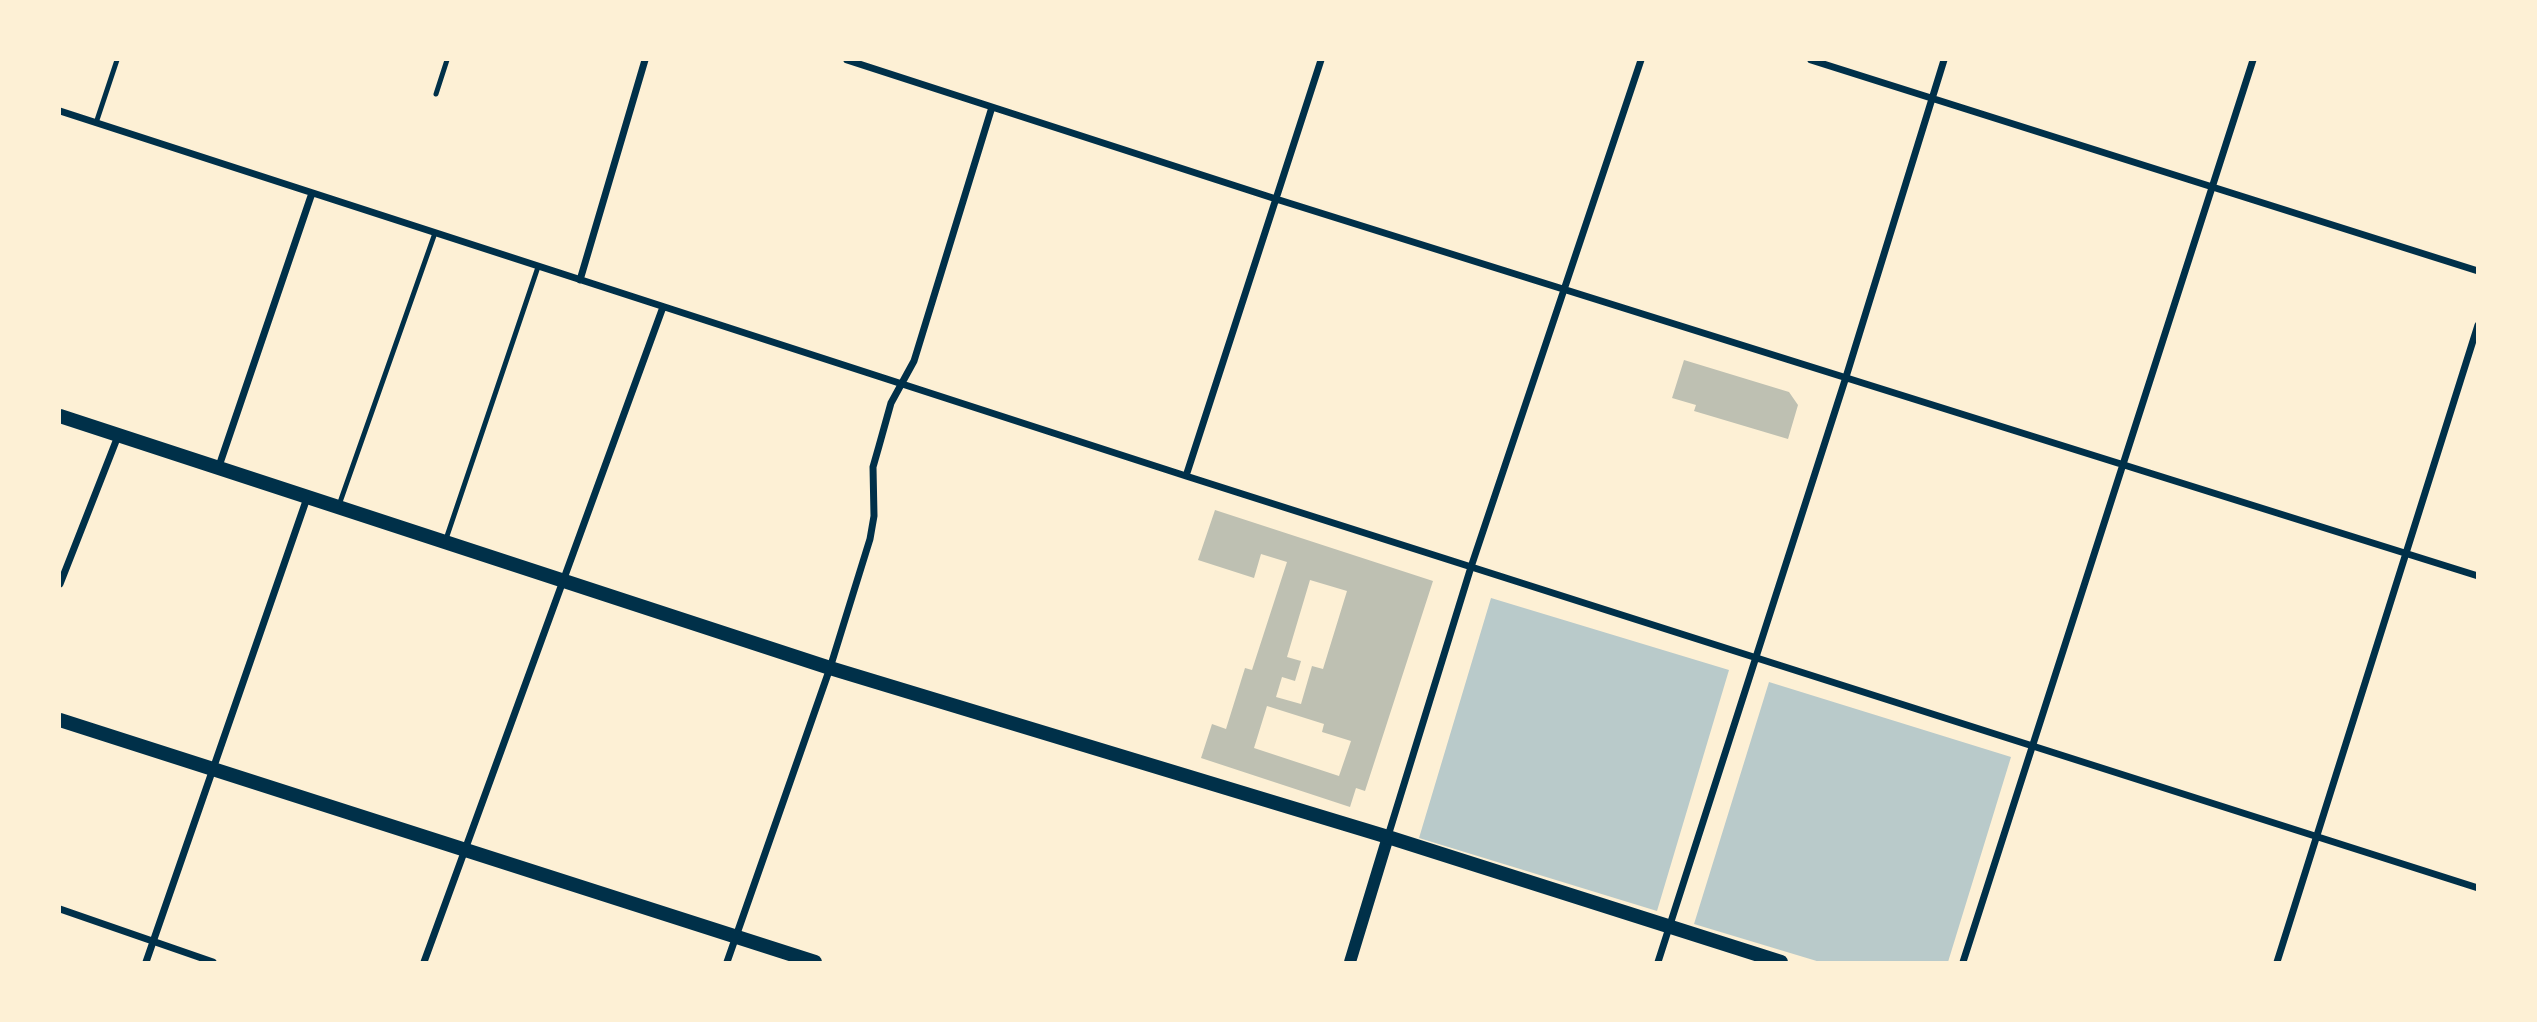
<!DOCTYPE html>
<style>
body{margin:0}
#map{position:relative;width:2537px;height:1022px;overflow:hidden;background:#fdf0d5;font-family:"Roboto Condensed",sans-serif}
canvas{display:block}
.frame{position:absolute;inset:0;border:61px solid #fdf0d5;pointer-events:none}
</style>
<div id="map">
<canvas width="2537" height="1022"></canvas>
<div class="frame"></div>
</div>
<script>
const context = document.querySelector('canvas').getContext('2d');
context.lineJoin = 'round';
function fillPath(path, color) {
  context.fillStyle = color;
  context.fill(path, 'evenodd');
}
function toPath(rows) {
  const path = new Path2D();
  for (const r of rows) {
    path.moveTo(r[0], r[1]);
    for (let i = 2; i < r.length; i += 2) path.lineTo(r[i], r[i + 1]);
  }
  return path;
}
function strokePath(path, color, width, dash) {
  context.strokeStyle = color;
  context.lineWidth = width;
  context.lineCap = dash ? 'butt' : 'round';
  context.setLineDash(dash || []);
  context.stroke(path);
}
const green = toPath([
 [1491,598,1729,670,1657,911,1419,838],
 [1769,682,2011,757,1948,962,1820,962,1694,924]
]);
const building = toPath([
 [1684,360,1789,392,1798,405,1788,439,1694,411,1696,405,1672,398],
 [1215,510,1433,581,1365,791,1356,788,1350,807,1201,758,1212,724,1226,729,1245,668,1252,670,1287,562,1261,554,1254,578,1198,560],
 [1310,580,1347,591,1323,669,1312,666,1301,704,1276,697,1282,677,1295,681,1301,661,1287,657],
 [1267,706,1324,724,1322,732,1351,741,1339,776,1254,748]
]);
const service = toPath([
 [436,94,447,60],
 [96,123,117,60],
 [339,505,435,233],
 [446,539,538,267]
]);
const minor = toPath([
 [847,60,1276,199,2478,576],
 [1811,60,2478,271],
 [60,111,1186,476,2478,888],
 [580,280,645,60],
 [218,469,312,193],
 [1186,476,1321,60],
 [60,584,118,436],
 [1388,836,1471,567,1641,60],
 [60,909,213,962],
 [146,962,307,498],
 [424,962,663,307],
 [727,962,830,668,870,539,874,516,873,467,879,446,891,403,914,361,992,107],
 [1658,962,1846,377,1944,60],
 [1963,962,2253,60],
 [2277,962,2478,325]
]);
const tertiary = toPath([
 [1350,962,1388,837]
]);
const secondary = toPath([
 [60,416,830,668,1388,837,1781,962],
 [60,720,815,962]
]);
fillPath(green, '#b9caca');
fillPath(building, '#bec0b2');
strokePath(service, '#003049', 5);
strokePath(minor, '#003049', 7);
strokePath(tertiary, '#003049', 12);
strokePath(secondary, '#003049', 14);
</script>
